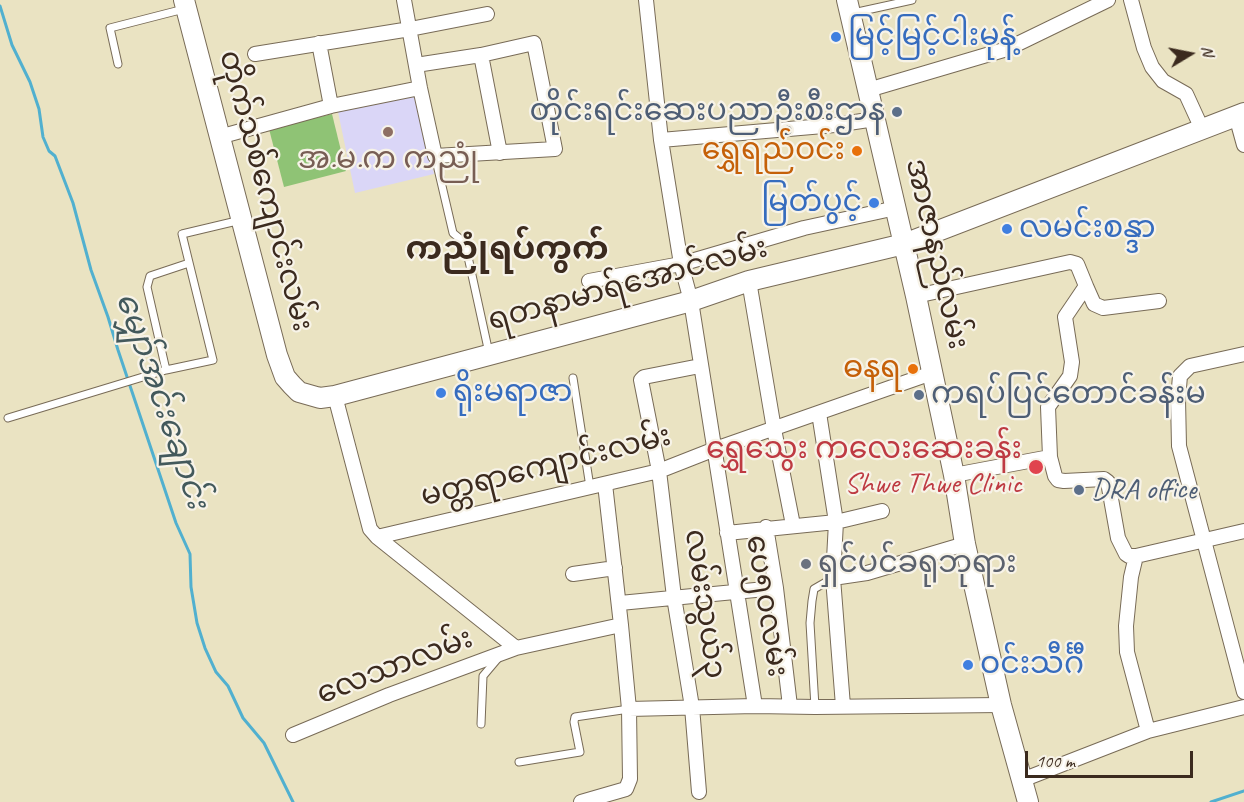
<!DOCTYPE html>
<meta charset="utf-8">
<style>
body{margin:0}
#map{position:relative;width:1244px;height:802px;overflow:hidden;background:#eae3c2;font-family:Caveat,sans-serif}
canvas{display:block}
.north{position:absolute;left:1160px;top:24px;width:60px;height:60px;-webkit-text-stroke:4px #f7f3e8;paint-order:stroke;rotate:80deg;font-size:16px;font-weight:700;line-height:24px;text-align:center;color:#3b2a1e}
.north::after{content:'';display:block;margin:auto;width:21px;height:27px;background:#3b2a1e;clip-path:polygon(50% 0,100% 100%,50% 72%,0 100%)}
.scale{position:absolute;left:1025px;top:751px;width:168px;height:27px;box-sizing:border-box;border:3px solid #3b2a1e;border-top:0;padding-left:8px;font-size:18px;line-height:21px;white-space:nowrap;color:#3b2a1e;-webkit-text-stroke:4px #f7f3e8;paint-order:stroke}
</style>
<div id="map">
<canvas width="1244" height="802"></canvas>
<div class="north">N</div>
<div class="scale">100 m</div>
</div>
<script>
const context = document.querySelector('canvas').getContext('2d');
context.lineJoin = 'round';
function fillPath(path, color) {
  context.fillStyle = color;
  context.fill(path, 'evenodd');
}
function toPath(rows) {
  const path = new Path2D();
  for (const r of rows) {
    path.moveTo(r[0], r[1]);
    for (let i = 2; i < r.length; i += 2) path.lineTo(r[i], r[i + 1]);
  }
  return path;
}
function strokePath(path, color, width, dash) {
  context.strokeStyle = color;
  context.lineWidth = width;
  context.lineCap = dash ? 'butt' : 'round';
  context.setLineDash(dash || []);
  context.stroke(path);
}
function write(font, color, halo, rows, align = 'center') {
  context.font = font + ' Caveat,"Noto Sans Myanmar",sans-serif';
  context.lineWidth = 4.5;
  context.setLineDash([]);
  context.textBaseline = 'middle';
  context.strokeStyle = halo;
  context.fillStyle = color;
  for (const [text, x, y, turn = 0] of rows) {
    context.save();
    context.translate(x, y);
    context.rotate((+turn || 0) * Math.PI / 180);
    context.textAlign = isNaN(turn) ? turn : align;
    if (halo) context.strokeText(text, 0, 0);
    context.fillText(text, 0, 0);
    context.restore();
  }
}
const built = toPath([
 [418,95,434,174,355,193,338,112]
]);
const green = toPath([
 [332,114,346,171,284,187,269,129]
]);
const stream = toPath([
 [0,6,12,45,30,82,39,109,43,137,49,151,55,156,73,203,91,270,108,317,118,350,176,523,190,554,191,587,197,623,205,648,216,672,228,686,243,718,264,743,293,802],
 [1211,802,1244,791]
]);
const lane = toPath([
 [853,13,912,0],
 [118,64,110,28,184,9],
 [435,156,453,233,465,243,489,353],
 [166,370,147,287,150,276,189,263],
 [573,378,590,487],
 [8,418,166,370,213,360,182,234,241,220],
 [815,707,810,623,812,601,814,589,833,578],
 [481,724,483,676,499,657],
 [519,762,580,752,574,722,575,717,629,709]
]);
const street = toPath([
 [404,0,420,88,435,156,555,149,534,43,481,55,416,65],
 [646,0,661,140,681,264,691,301,755,706],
 [1131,0,1144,48,1152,67,1163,81,1186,94,1202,129],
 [319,43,331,106],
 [255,54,410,29,487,14],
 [481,55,500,153],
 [868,90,1007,49,1108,0],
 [1236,116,1244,145],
 [219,137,331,106,420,88],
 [661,140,835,125,875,119],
 [589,281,681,264,804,228,896,208],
 [749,281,774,429,793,525],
 [1086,286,1094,304,1103,308,1159,301],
 [916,296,1070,262,1077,264,1086,286,1065,317,1072,362,1070,376,1048,407,1050,457,1055,476,1058,480,1064,481,1104,479,1108,482,1118,538,1126,554,1129,556,1136,556,1244,531],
 [1244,354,1190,366,1180,376,1178,399,1179,446,1244,692],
 [335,396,370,529,377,537,516,648],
 [819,413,836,522,833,578,843,706],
 [954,475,1050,457],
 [605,484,621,625],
 [766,527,776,588,790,706],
 [727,533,836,522,882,511],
 [377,537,659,471,715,449,932,373],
 [1136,556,1131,577,1126,626,1127,652,1148,731],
 [573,574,615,568],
 [833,578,867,573,965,544],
 [620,603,776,588],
 [629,709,755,706,815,707,1001,705],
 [293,735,389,695,516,648,621,625,629,709,630,779,626,789,581,802],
 [1022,780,1148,731,1244,707],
 [699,792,692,707,674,597,659,471,641,380,644,377,700,366]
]);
const secondary = toPath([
 [184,0,277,355,285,377,292,385,299,392,320,398,335,396,691,301,749,281,904,244,1244,113],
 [847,0,916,296,954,475,965,544,1001,705,1028,802]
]);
const markers = [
 [836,37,6,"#3f7fe0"],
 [897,112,6,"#5c6f8a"],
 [388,132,6,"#8d6e63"],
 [857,151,6,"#e8710a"],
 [874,203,6,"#3f7fe0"],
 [1007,229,6,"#3f7fe0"],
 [913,369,6,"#e8710a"],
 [441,393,6,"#3f7fe0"],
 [919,395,6,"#5c6f8a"],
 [1036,467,8,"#e0444e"],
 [1079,490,6,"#5c6f8a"],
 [806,564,6,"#6b7280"],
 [968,665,6,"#3f7fe0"]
];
const shopNames = [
 ["မြင့်မြင့်ငါးမုန့်",848,37],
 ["မြတ်ပွင့်",862,203,"right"],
 ["လမင်းစန္ဒာ",1019,229],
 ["ရိုးမရာဇာ",453,393],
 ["ဝင်းသီင်္ဂီ",980,665]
];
const serviceNames = [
 ["တိုင်းရင်းဆေးပညာဦးစီးဌာန",885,112,"right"],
 ["ကရပ်ပြင်တောင်ခန်းမ",931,395],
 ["DRA office",1091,490]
];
const foodNames = [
 ["ရွှေရည်ဝင်း",845,151],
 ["ဓနရ",901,369]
];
const educationNames = [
 ["အ.မ.က ကညုံ",388,160]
];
const streetNames = [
 ["တိုက်သစ်ကျောင်းလမ်း",265,191,75],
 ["အာဇာနည်လမ်း",936,254,77],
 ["ရတနာမာရ်အောင်လမ်း",628,285,-15],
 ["မတ္တရာကျောင်းလမ်း",546,467,-14],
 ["လမ်းသွယ်၃",704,604,82],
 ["ပေ၅၀လမ်း",766,606,81],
 ["လေသာလမ်း",395,667,-21]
];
const healthNames = [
 ["ရွှေသွေး ကလေးဆေးခန်း",1022,450],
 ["Shwe Thwe Clinic",1022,484]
];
const worshipNames = [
 ["ရှင်ပင်ခရုဘုရား",818,564]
];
const waterNames = [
 ["မျှော်အင်းချောင်း",161,401,71]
];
const quarterNames = [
 ["ကညုံရပ်ကွက်",507,250]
];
fillPath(built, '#dad6f7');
fillPath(green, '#8fc375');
strokePath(stream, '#51b0cf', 3);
strokePath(lane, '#786b57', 9);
strokePath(street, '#786b57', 16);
strokePath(secondary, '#786b57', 22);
strokePath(lane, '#fff', 7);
strokePath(street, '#fff', 14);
strokePath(secondary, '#fff', 20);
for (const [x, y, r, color] of markers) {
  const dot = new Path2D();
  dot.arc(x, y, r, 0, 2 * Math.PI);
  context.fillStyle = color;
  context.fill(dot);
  strokePath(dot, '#f7f3e8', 2);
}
write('30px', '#366cbe', '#f7f3e8', shopNames, 'left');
write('30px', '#4e5e75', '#f7f3e8', serviceNames, 'left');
write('30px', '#c56008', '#f7f3e8', foodNames, 'right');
write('30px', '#785e54', '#f7f3e8', educationNames);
write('30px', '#3b2a1e', '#f7f3e8', streetNames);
write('30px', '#be3a42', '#f7f3e8', healthNames, 'right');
write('30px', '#5b616d', '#f7f3e8', worshipNames, 'left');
write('italic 32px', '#43595c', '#f7f3e8', waterNames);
write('bold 33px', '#3b2a1e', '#f7f3e8', quarterNames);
</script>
